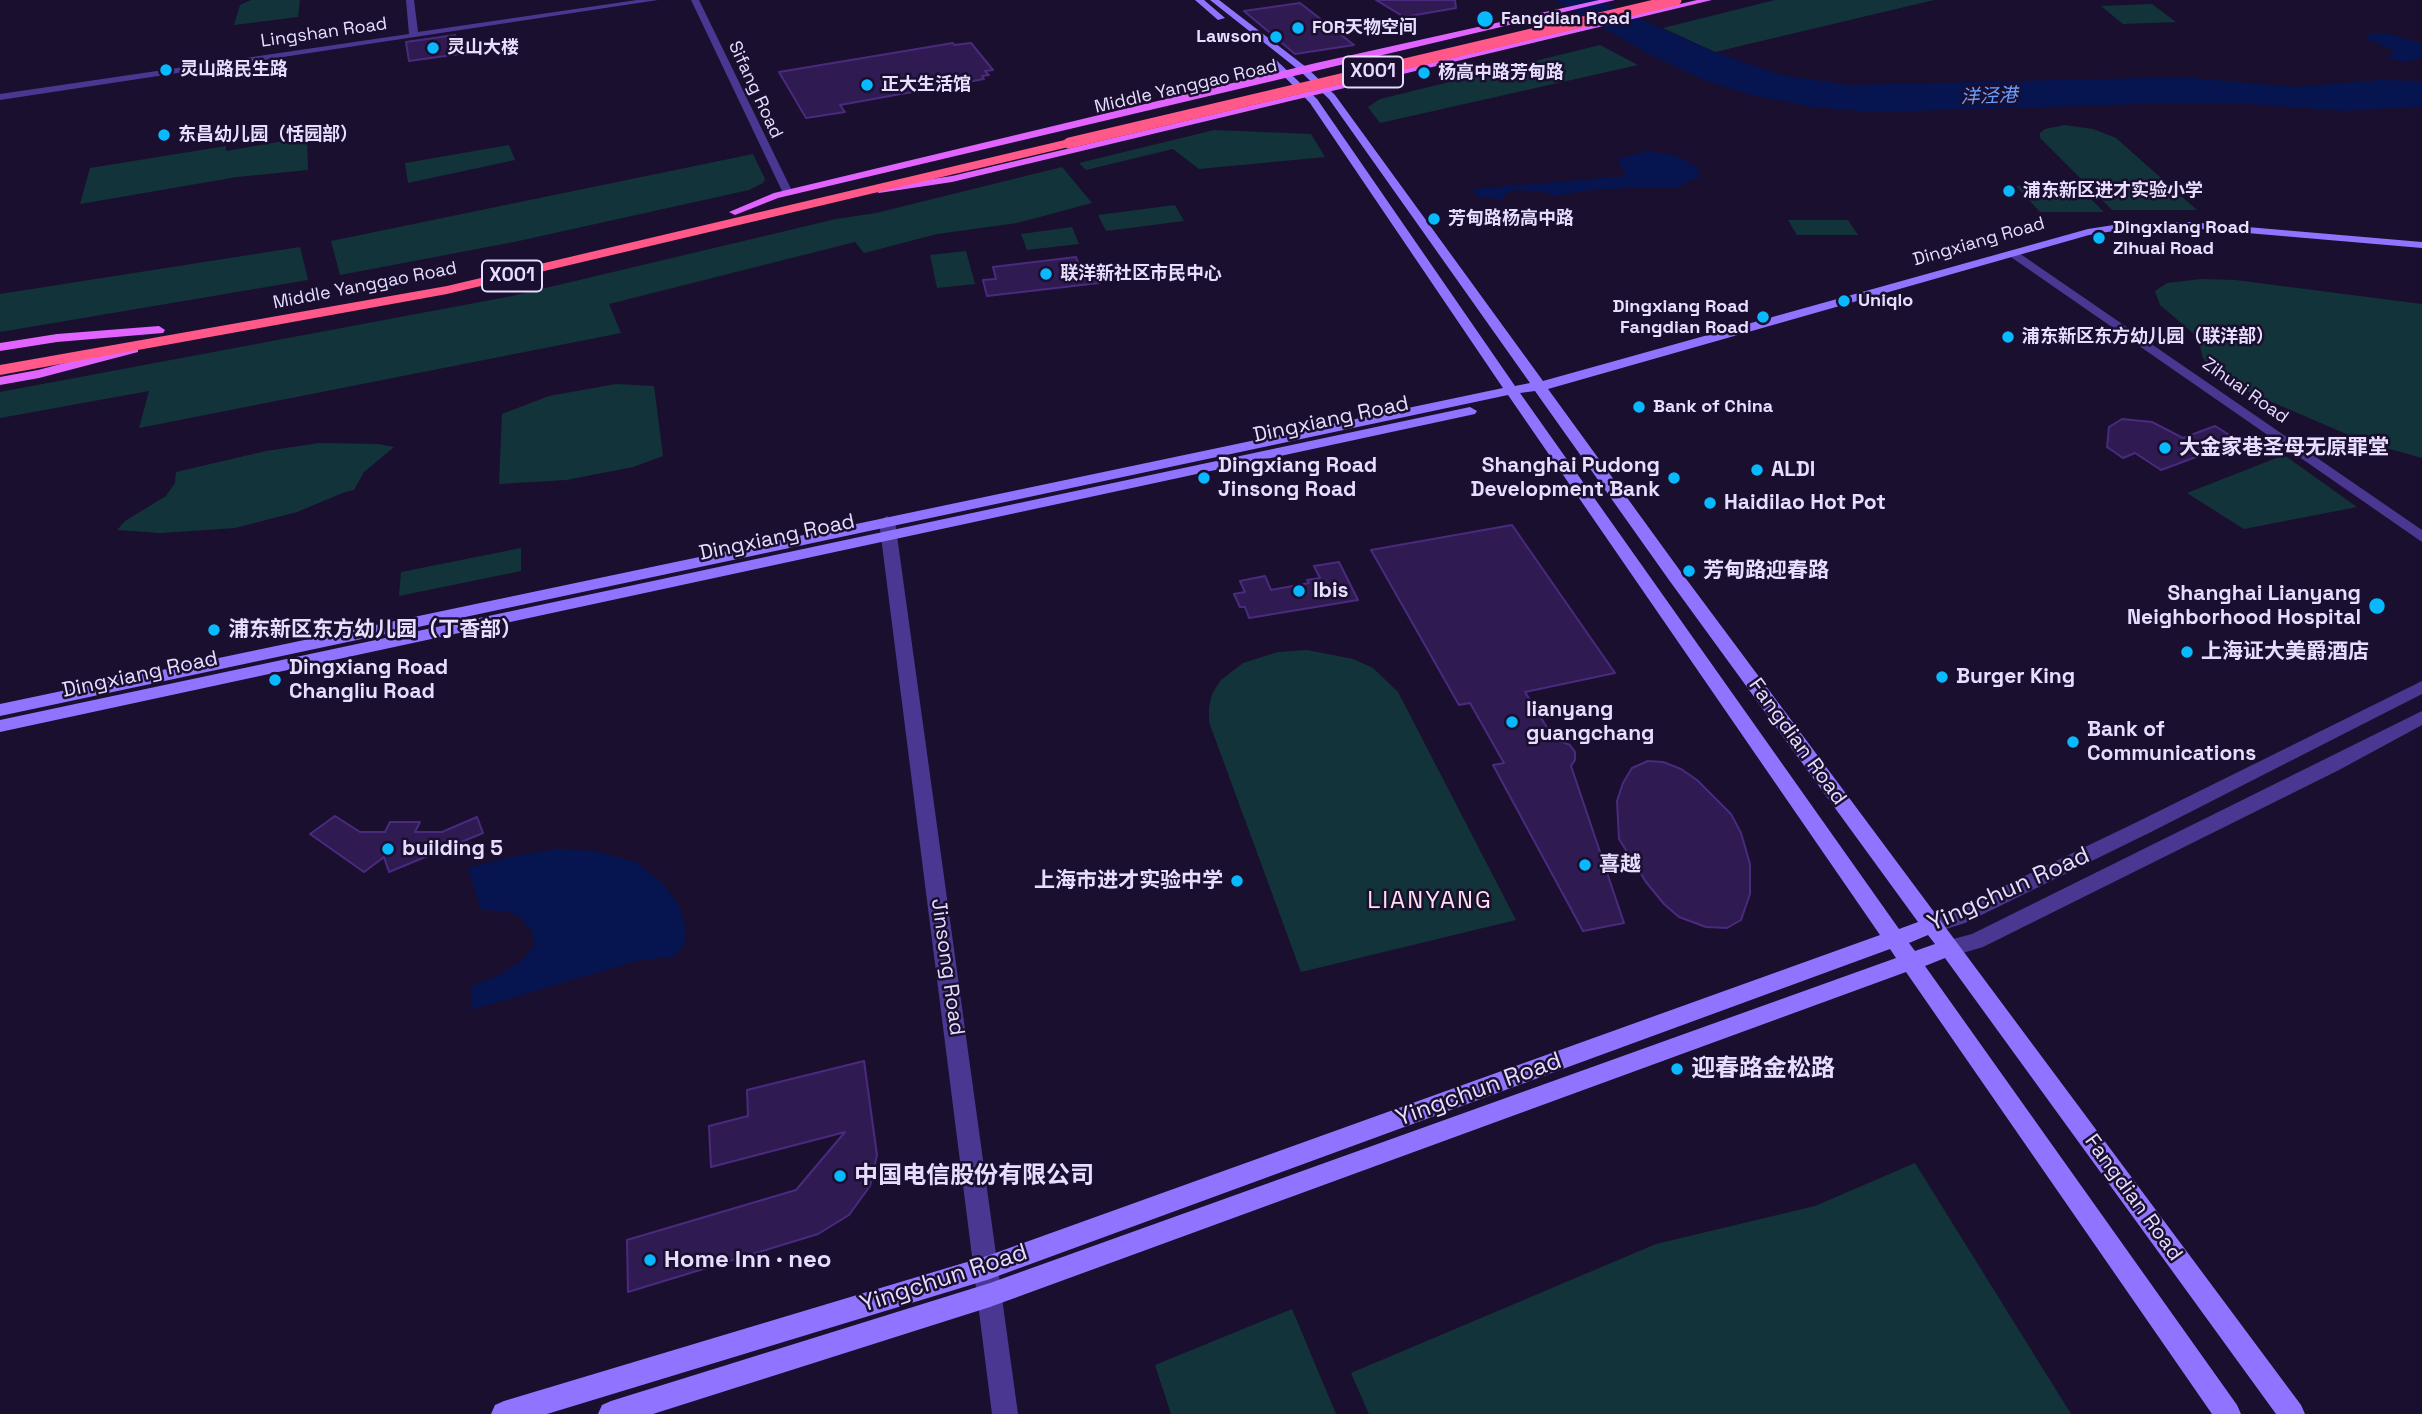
<!DOCTYPE html>
<meta charset="utf-8">
<style>
body{margin:0}
canvas{display:block;background:#1a0f2e}
</style>
<canvas width="2422" height="1414"></canvas>
<script>
const context = document.querySelector('canvas').getContext('2d');
context.lineJoin = 'round';
function fillPath(path, color) {
  context.fillStyle = color;
  context.fill(path, 'evenodd');
}
function toPath(rows) {
  const path = new Path2D();
  for (const r of rows) {
    path.moveTo(r[0], r[1]);
    for (let i = 2; i < r.length; i += 2) path.lineTo(r[i], r[i + 1]);
  }
  return path;
}
function strokePath(path, color, width, dash) {
  context.strokeStyle = color;
  context.lineWidth = width;
  context.lineCap = dash ? 'butt' : 'round';
  context.setLineDash(dash || []);
  context.stroke(path);
}
function write(font, color, halo, rows, align = 'center') {
  context.font = font + ' "Space Grotesk","Noto Sans SC",sans-serif';
  context.lineWidth = 5;
  context.setLineDash([]);
  context.textBaseline = 'middle';
  context.strokeStyle = halo;
  context.fillStyle = color;
  for (const [text, x, y, turn = 0] of rows) {
    context.save();
    context.translate(x, y);
    context.rotate((+turn || 0) * Math.PI / 180);
    context.textAlign = isNaN(turn) ? turn : align;
    if (halo) context.strokeText(text, 0, 0);
    context.fillText(text, 0, 0);
    context.restore();
  }
}
const green = toPath([
 [251,0,300,0,298,17,234,25,240,5],
 [1775,0,1934,0,1715,52,1663,28],
 [2152,4,2176,22,2123,24,2101,6],
 [1600,45,1638,65,1380,123,1368,107,1380,99],
 [2065,125,2093,129,2116,138,2197,210,2112,210,2040,138,2040,133,2045,129],
 [1214,130,1311,134,1325,157,1199,169,1173,149,1086,170,1079,163],
 [307,137,308,170,237,177,80,204,90,168,226,146,226,151],
 [509,145,515,160,408,183,405,163],
 [753,154,765,179,763,183,749,190,514,242,340,275,331,241],
 [1062,167,1092,203,1017,223,937,234,864,253,855,242,609,304,621,333,139,428,149,391,0,418,0,392,512,296,836,219,876,213],
 [2016,186,2078,186,2104,212,2040,212],
 [1175,205,1184,221,1106,231,1098,215],
 [1788,220,1848,220,1858,235,1797,235],
 [1072,227,1079,244,1027,250,1021,234],
 [300,247,308,280,0,332,0,294],
 [966,251,975,284,937,288,930,255],
 [2201,279,2235,280,2422,304,2422,458,2365,442,2237,387,2212,372,2202,356,2200,344,2193,333,2160,305,2155,291,2167,283],
 [616,384,654,386,663,456,633,467,566,480,499,484,502,414,549,396],
 [319,443,378,444,394,447,364,472,354,490,345,492,297,512,235,528,160,533,117,530,125,521,166,496,175,483,176,472,266,451],
 [2284,455,2357,507,2244,529,2187,493],
 [521,548,521,571,399,596,401,572],
 [1307,650,1353,659,1373,668,1398,692,1516,920,1301,972,1209,722,1209,707,1212,694,1221,680,1243,663,1278,652],
 [1915,1163,2071,1414,1369,1414,1351,1373,1656,1244,1815,1206],
 [1292,1309,1336,1414,1171,1414,1155,1365]
]);
const water = toPath([
 [1555,0,1597,0,1715,52,1781,75,1850,85,2144,78,2192,78,2294,87,2382,80,2422,81,2422,106,2346,111,2238,103,2177,103,1874,112,1812,107,1751,95,1706,81,1647,53],
 [2374,33,2395,35,2422,44,2422,57,2407,62,2391,59,2388,56,2395,51,2369,40,2367,36],
 [1649,151,1674,155,1690,163,1697,168,1700,176,1678,187,1597,189,1555,196,1543,191,1515,190,1506,194,1502,200,1476,196,1472,189,1627,176,1619,164,1620,158],
 [557,849,595,851,636,862,662,883,679,905,686,929,684,946,672,957,640,960,471,1010,472,986,498,976,521,961,535,945,532,932,521,918,508,911,481,910,468,868,514,856]
]);
const building = toPath([
 [1376,0,1455,0,1456,8,1404,17,1376,0],
 [1300,3,1354,45,1295,54,1244,11,1300,3],
 [455,35,460,54,409,61,406,42,455,35],
 [953,43,954,45,971,43,993,70,985,71,989,75,982,76,984,79,840,105,845,112,806,118,779,72,953,43],
 [1076,257,1081,270,1094,268,1099,283,987,296,983,280,996,279,993,267,1076,257],
 [2122,419,2152,422,2183,438,2215,426,2239,441,2161,470,2135,453,2123,458,2107,447,2109,427,2122,419],
 [1512,525,1615,673,1525,692,1554,739,1570,745,1575,752,1575,760,1571,766,1624,923,1583,931,1493,765,1504,763,1470,703,1459,705,1371,550,1512,525],
 [1339,562,1358,600,1249,618,1245,607,1240,607,1234,594,1245,592,1240,581,1265,576,1271,590,1309,583,1307,580,1320,578,1314,566,1339,562],
 [1648,761,1663,762,1681,769,1697,780,1731,814,1741,833,1750,864,1750,894,1741,920,1727,928,1706,927,1679,917,1664,904,1646,882,1619,839,1617,801,1623,783,1632,768,1648,761],
 [335,816,360,832,385,832,390,822,420,822,415,832,442,832,477,817,483,833,389,872,384,857,364,872,310,834,335,816],
 [864,1061,877,1155,870,1186,849,1215,818,1234,628,1292,627,1240,796,1190,845,1132,711,1167,709,1126,748,1116,747,1090,864,1061]
]);
const street = toPath([
 [406,0,414,0,418,32,637,0,658,0,0,100,0,94,409,34,406,0],
 [691,0,699,0,793,193,792,195,783,193,691,0],
 [2008,251,2016,251,2422,530,2422,542,2008,255,2008,251],
 [887,516,895,521,1018,1414,992,1414,879,521,887,516],
 [2422,681,2422,694,2151,832,1965,923,1933,933,1926,931,1923,925,1926,919,1952,911,2137,822,2422,681],
 [2422,711,2422,725,2339,770,1983,947,1949,957,1942,954,1939,948,1942,942,1972,934,2422,711]
]);
const secondary = toPath([
 [1195,0,1204,0,1225,18,1218,20,1195,0],
 [1210,0,1219,0,1306,67,1335,95,1543,381,2088,229,2120,224,2189,222,2422,242,2422,248,2189,228,2120,230,2089,235,1548,389,1681,572,2301,1405,2305,1414,2276,1414,1945,958,1925,966,2237,1405,2241,1414,2212,1414,1906,972,990,1307,653,1414,598,1414,602,1405,611,1401,990,1283,1896,958,1890,949,987,1280,547,1414,491,1414,495,1405,504,1401,987,1256,1880,935,1508,395,0,716,0,704,1503,388,1310,103,1270,62,1275,59,1317,99,1515,386,1530,383,1329,99,1300,71,1210,0],
 [1535,391,1669,580,1918,922,1899,929,1520,393,1535,391],
 [1928,935,1935,944,1915,951,1909,943,1928,935],
 [1470,407,1477,411,1475,414,0,732,0,720,1470,407]
]);
const primary = toPath([
 [1599,0,1615,0,778,198,735,215,729,212,774,193,1316,63,1599,0],
 [1697,0,1712,0,952,182,879,193,874,190,879,187,952,176,1697,0],
 [159,326,165,330,163,333,57,342,0,351,0,343,57,334,159,326],
 [133,345,138,346,138,352,39,378,0,385,0,377,38,370,133,345]
]);
const highway = toPath([
 [1069,139,1075,143,1073,146,447,294,0,375,0,365,447,286,1069,139]
]);
const highwayBridge = toPath([
 [1069,143,1676,0]
]);
const markers = [
 [1485,19,9,"#09b9ff"],
 [1298,28,7,"#09b9ff"],
 [1276,37,7,"#09b9ff"],
 [433,48,7,"#09b9ff"],
 [166,70,7,"#09b9ff"],
 [1424,73,7,"#09b9ff"],
 [867,85,7,"#09b9ff"],
 [164,135,7,"#09b9ff"],
 [2009,191,7,"#09b9ff"],
 [1434,219,7,"#09b9ff"],
 [2099,238,7,"#09b9ff"],
 [1046,274,7,"#09b9ff"],
 [1844,301,7,"#09b9ff"],
 [1763,317,7,"#09b9ff"],
 [2008,337,7,"#09b9ff"],
 [1639,407,7,"#09b9ff"],
 [2165,448,7,"#09b9ff"],
 [1757,470,7,"#09b9ff"],
 [1204,478,7,"#09b9ff"],
 [1674,478,7,"#09b9ff"],
 [1710,503,7,"#09b9ff"],
 [1689,571,7,"#09b9ff"],
 [1299,591,7,"#09b9ff"],
 [2377,606,9,"#09b9ff"],
 [214,630,7,"#09b9ff"],
 [2187,652,7,"#09b9ff"],
 [1942,677,7,"#09b9ff"],
 [275,680,7,"#09b9ff"],
 [1512,722,7,"#09b9ff"],
 [2073,742,7,"#09b9ff"],
 [388,849,7,"#09b9ff"],
 [1585,865,7,"#09b9ff"],
 [1237,881,7,"#09b9ff"],
 [1677,1069,7,"#09b9ff"],
 [840,1176,7,"#09b9ff"],
 [650,1260,7,"#09b9ff"]
];
const farPoinames = [
 ["Fangdian Road",1501,19],
 ["FOR天物空间",1312,28],
 ["Lawson",1262,37,"right"],
 ["灵山大楼",447,48],
 ["灵山路民生路",180,70],
 ["杨高中路芳甸路",1438,73],
 ["正大生活馆",881,85],
 ["东昌幼儿园（恬园部）",178,135],
 ["浦东新区进才实验小学",2023,191],
 ["芳甸路杨高中路",1448,219],
 ["Dingxiang Road",2113,228],
 ["Zihuai Road",2113,249],
 ["联洋新社区市民中心",1060,274],
 ["Uniqlo",1858,301],
 ["Dingxiang Road",1749,307,"right"],
 ["Fangdian Road",1749,328,"right"],
 ["浦东新区东方幼儿园（联洋部）",2022,337],
 ["Bank of China",1653,407]
];
const farStreetnames = [
 ["Lingshan Road",324,33,-8],
 ["Middle Yanggao Road",1186,87,-13],
 ["Sifang Road",755,90,65],
 ["Dingxiang Road",1979,242,-16],
 ["Middle Yanggao Road",365,286,-11],
 ["Zihuai Road",2245,391,35]
];
const shields = [
 [1373,72,60],
 [512,276,60]
];
const shieldNames = [
 ["X001",1373,72],
 ["X001",512,276]
];
const farWaternames = [
 ["洋泾港",1989,97,-2]
];
const streetNames = [
 ["Dingxiang Road",1331,420,-12],
 ["Dingxiang Road",777,538,-12],
 ["Dingxiang Road",140,675,-12],
 ["Fangdian Road",1797,742,54],
 ["Jinsong Road",947,967,82],
 ["Fangdian Road",2133,1198,54]
];
const poiNames = [
 ["大金家巷圣母无原罪堂",2179,448],
 ["Dingxiang Road",1218,466],
 ["Jinsong Road",1218,490],
 ["Shanghai Pudong",1660,466,"right"],
 ["Development Bank",1660,490,"right"],
 ["ALDI",1771,470],
 ["Haidilao Hot Pot",1724,503],
 ["芳甸路迎春路",1703,571],
 ["Ibis",1313,591],
 ["Shanghai Lianyang",2361,594,"right"],
 ["Neighborhood Hospital",2361,618,"right"],
 ["浦东新区东方幼儿园（丁香部）",228,630],
 ["上海证大美爵酒店",2201,652],
 ["Dingxiang Road",289,668],
 ["Changliu Road",289,692],
 ["Burger King",1956,677],
 ["lianyang",1526,710],
 ["guangchang",1526,734],
 ["Bank of",2087,730],
 ["Communications",2087,754],
 ["building 5",402,849],
 ["喜越",1599,865],
 ["上海市进才实验中学",1223,881,"right"]
];
const nearStreetnames = [
 ["Yingchun Road",2009,890,-24],
 ["Yingchun Road",1479,1090,-20],
 ["Yingchun Road",944,1279,-18]
];
const quarterNames = [
 ["LIANYANG",1430,901]
];
const nearPoinames = [
 ["迎春路金松路",1691,1069],
 ["中国电信股份有限公司",854,1176],
 ["Home Inn · neo",664,1260]
];
fillPath(green, '#123339');
fillPath(water, '#061450');
fillPath(building, '#2f1a51');
strokePath(building, '#4a2a7f', 2);
fillPath(street, '#4a3791');
fillPath(secondary, '#9074ff');
fillPath(primary, '#e164ff');
fillPath(highway, '#ff5889');
strokePath(highwayBridge, '#ff5889', 11);
for (const [x, y, r, color] of markers) {
  const dot = new Path2D();
  dot.arc(x, y, r, 0, 2 * Math.PI);
  context.fillStyle = color;
  context.fill(dot);
  strokePath(dot, '#1a0f2e', 2.5);
}
write('bold 18px', '#e7ddff', '#1a0f2e', farPoinames, 'left');
write('18px', '#e7ddff', '#1a0f2e', farStreetnames);
for (const [x, y, w] of shields) {
  const box = new Path2D();
  box.roundRect(x - w / 2, y - 15.5, w, 31, 5);
  context.fillStyle = '#1a0f2e';
  context.fill(box);
  strokePath(box, '#e7ddff', 2);
}
write('bold 19px', '#e7ddff', null, shieldNames);
write('italic 19px', '#6b9fff', '#1a0f2e', farWaternames);
write('21px', '#e7ddff', '#1a0f2e', streetNames);
write('bold 21px', '#e7ddff', '#1a0f2e', poiNames, 'left');
write('24px', '#e7ddff', '#1a0f2e', nearStreetnames);
context.letterSpacing = '2px';
write('24px', '#ffdfed', '#1a0f2e', quarterNames);
context.letterSpacing = '0px';
write('bold 24px', '#e7ddff', '#1a0f2e', nearPoinames, 'left');
</script>
